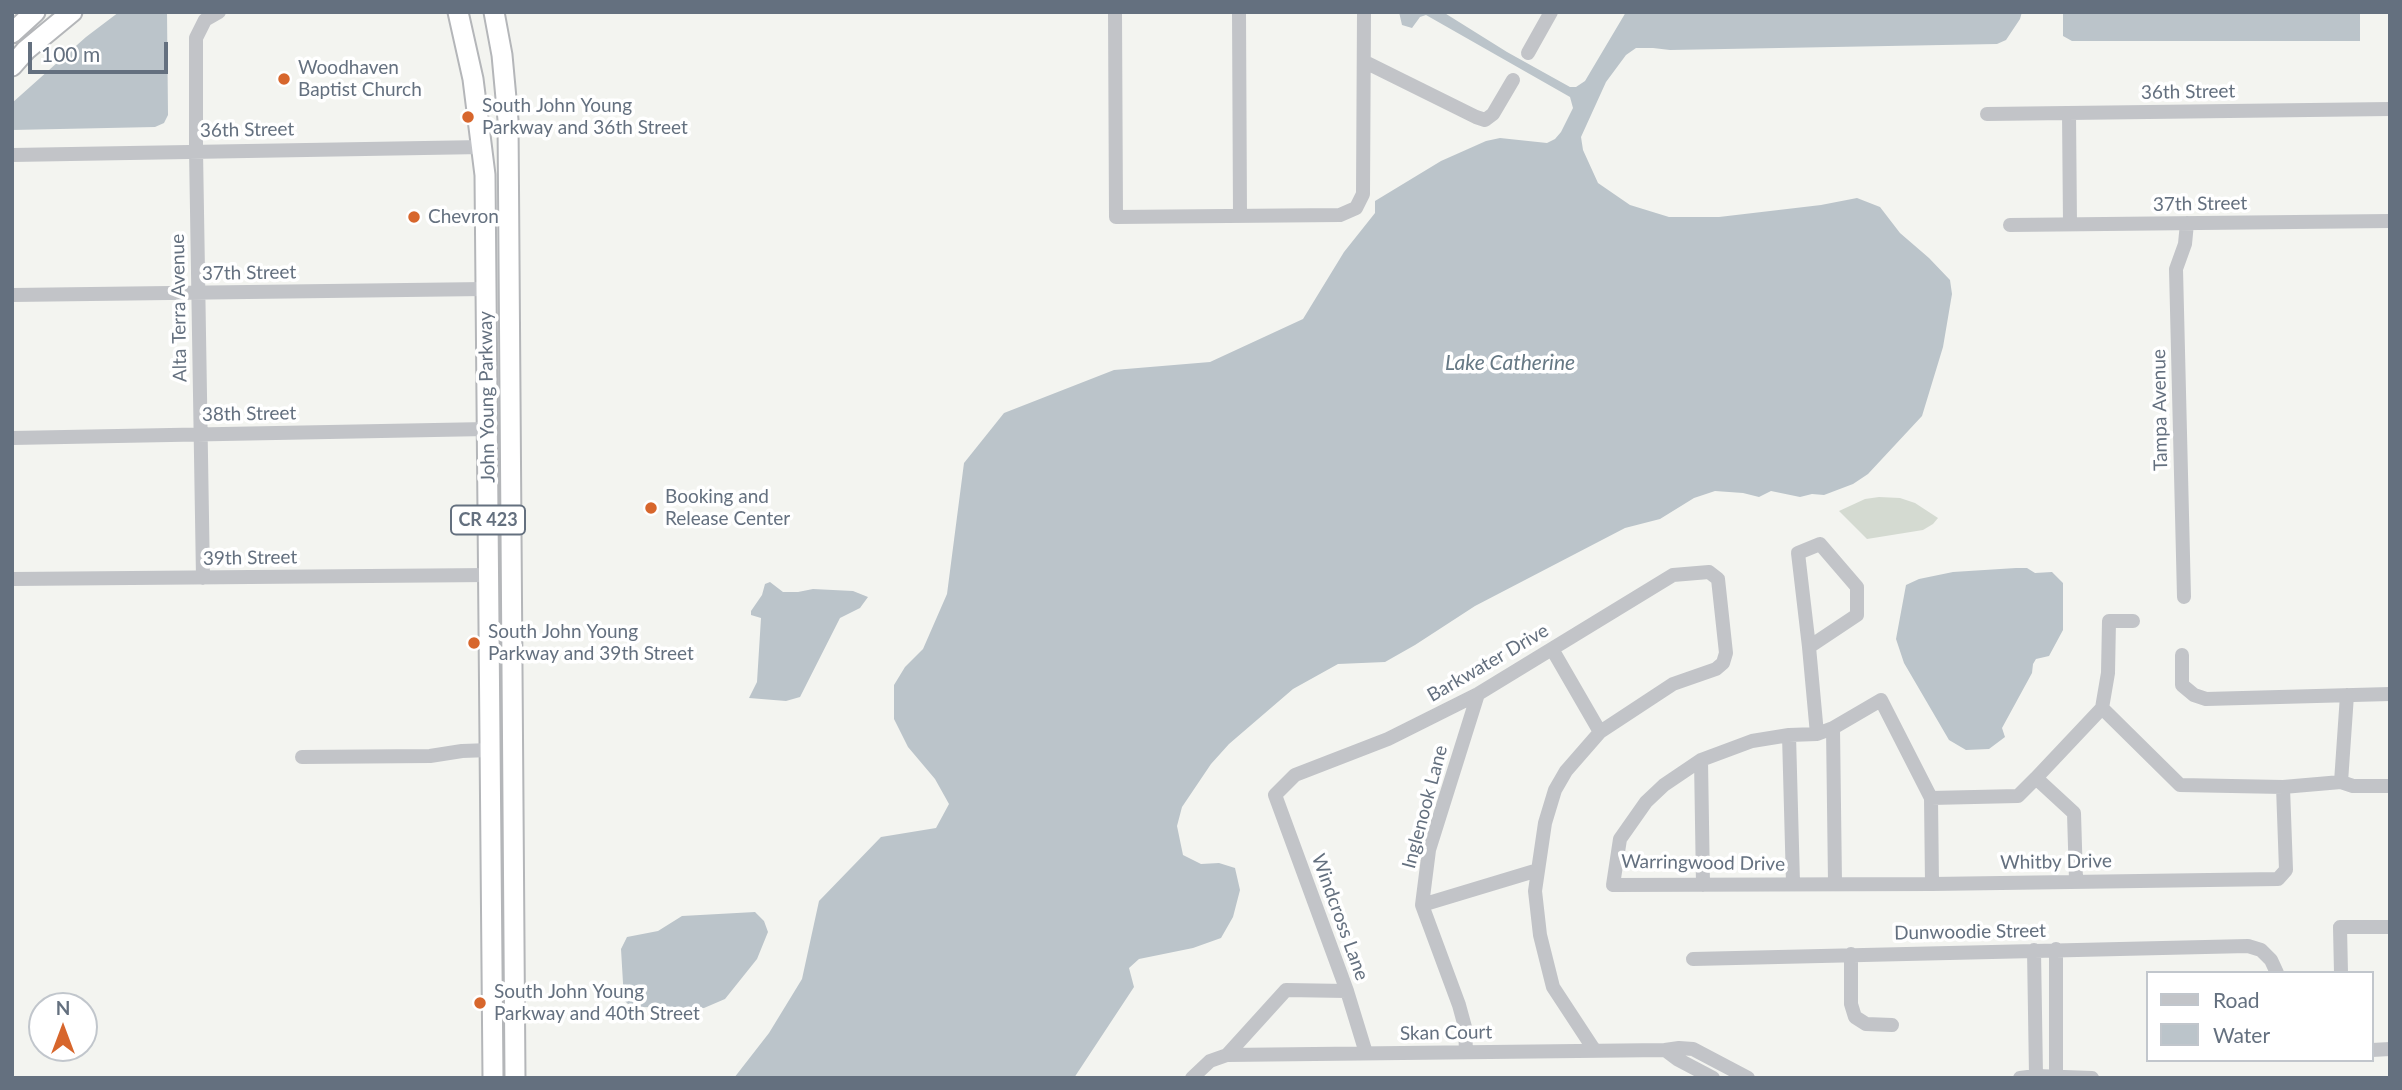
<!DOCTYPE html>
<style>
body{margin:0}
#map{position:relative;width:2402px;height:1090px;overflow:hidden;background:#f3f4f0;font-family:Lato,sans-serif}
canvas{display:block}
.frame{position:absolute;inset:0;border:14px solid #64707f;pointer-events:none}
.legend{position:absolute;left:2146px;top:971px;width:228px;height:91px;box-sizing:border-box;background:#fff;border:2px solid #c1c6cc;margin:0;padding:9px 12px;list-style:none;font-size:21px;color:#64707f}
.legend li{display:flex;align-items:center;gap:14px;height:35px}
.legend b{width:35px;border:2px solid #c1c6cc}
.north{position:absolute;left:28px;top:992px;width:70px;height:70px;box-sizing:border-box;background:#fff;border:2px solid #c1c6cc;border-radius:50%;rotate:0deg;font-size:19px;font-weight:700;line-height:28px;text-align:center;color:#64707f}
.north::after{content:'';display:block;margin:auto;width:24px;height:32px;background:#d7662c;clip-path:polygon(50% 0,100% 100%,50% 72%,0 100%)}
.scale{position:absolute;left:28px;top:42px;width:140px;height:32px;box-sizing:border-box;border:4px solid #64707f;border-top:0;padding-left:9px;font-size:21px;line-height:24px;white-space:nowrap;color:#64707f;-webkit-text-stroke:5px #fff;paint-order:stroke}
</style>
<div id="map">
<canvas width="2402" height="1090"></canvas>
<div class="frame"></div>
<ul class="legend">
<li><b style="height:9px;background:#c2c4c8"></b>Road</li>
<li><b style="height:19px;background:#bbc4ca"></b>Water</li>
</ul>
<div class="north">N</div>
<div class="scale">100 m</div>
</div>
<script>
const context = document.querySelector('canvas').getContext('2d');
context.lineJoin = 'round';
function fillPath(path, color) {
  context.fillStyle = color;
  context.fill(path, 'evenodd');
}
function toPath(rows) {
  const path = new Path2D();
  for (const r of rows) {
    path.moveTo(r[0], r[1]);
    for (let i = 2; i < r.length; i += 2) path.lineTo(r[i], r[i + 1]);
  }
  return path;
}
function strokePath(path, color, width, dash) {
  context.strokeStyle = color;
  context.lineWidth = width;
  context.lineCap = dash ? 'butt' : 'round';
  context.setLineDash(dash || []);
  context.stroke(path);
}
function write(font, color, halo, rows, align = 'center') {
  context.font = font + ' Lato,sans-serif';
  context.lineWidth = 7;
  context.setLineDash([]);
  context.textBaseline = 'middle';
  context.strokeStyle = halo;
  context.fillStyle = color;
  for (const [text, x, y, turn = 0] of rows) {
    context.save();
    context.translate(x, y);
    context.rotate((+turn || 0) * Math.PI / 180);
    context.textAlign = isNaN(turn) ? turn : align;
    if (halo) context.strokeText(text, 0, 0);
    context.fillText(text, 0, 0);
    context.restore();
  }
}
const green = toPath([
 [1879,497,1900,498,1915,503,1938,518,1933,524,1923,530,1867,539,1839,511,1865,499]
]);
const water = toPath([
 [119,12,167,12,168,115,164,123,155,127,12,130,12,103,86,37],
 [1399,12,1443,12,1507,52,1570,87,1576,87,1585,81,1626,12,2022,12,2020,19,2006,40,1997,44,1670,50,1653,48,1636,48,1626,55,1606,82,1581,137,1583,150,1598,183,1630,205,1669,217,1719,217,1821,205,1857,198,1880,207,1900,233,1929,258,1950,280,1952,294,1943,347,1922,416,1868,474,1853,484,1824,495,1812,494,1800,497,1771,491,1759,497,1743,493,1715,491,1694,498,1660,519,1625,528,1475,606,1415,645,1385,662,1338,664,1293,689,1229,744,1211,764,1182,807,1177,826,1183,855,1201,864,1219,863,1235,868,1240,890,1233,917,1221,938,1193,948,1139,959,1129,968,1134,987,1074,1078,734,1078,769,1033,802,979,819,901,881,837,936,828,949,804,935,779,908,747,894,719,894,685,905,667,923,649,947,594,964,463,1004,413,1114,370,1210,362,1303,319,1344,252,1375,213,1375,201,1441,161,1486,141,1500,138,1547,143,1555,139,1561,132,1573,108,1570,97,1426,15,1420,17,1412,28,1402,25],
 [2063,12,2360,12,2360,41,2072,41,2063,36],
 [2016,568,2027,568,2035,573,2052,572,2063,583,2063,630,2049,656,2036,659,2033,664,2032,673,2002,728,2005,737,1989,749,1966,750,1949,740,1904,663,1896,639,1906,585,1919,579,1953,572],
 [770,582,783,592,798,592,813,589,853,591,868,597,860,608,840,618,800,697,786,701,749,698,757,682,761,618,751,615,751,611,762,595,765,584],
 [755,912,764,921,768,932,757,959,725,999,704,1008,638,1007,630,1006,624,1000,621,949,627,937,658,931,682,916]
]);
const minor = toPath([
 [1115,12,1116,217,1340,215,1356,208,1363,194,1364,12],
 [1239,12,1240,216],
 [1528,53,1551,12],
 [1365,62,1476,117,1485,120,1493,114,1513,80],
 [2069,113,2070,224],
 [1987,114,2390,109],
 [12,155,483,147],
 [2010,225,2390,221],
 [12,295,485,289],
 [12,438,487,429],
 [1820,544,1857,587,1857,615,1809,647,1798,553,1820,544],
 [203,578,196,150,196,38,205,20,219,12],
 [12,579,489,575],
 [2184,597,2176,269,2185,244,2187,223],
 [1809,647,1817,734],
 [1552,649,1600,732],
 [2182,655,2182,685,2194,695,2206,699,2390,694],
 [2102,708,2180,785,2283,787,2341,782,2353,786,2390,786],
 [1833,728,1835,883],
 [1789,735,1793,883],
 [302,757,430,756,462,751,490,750],
 [1701,760,1703,885],
 [2036,778,2102,708,2108,673,2109,621,2133,621],
 [2341,782,2347,695],
 [1931,798,2018,796,2036,778,2074,813,2076,880],
 [1932,884,1931,798,1881,700,1833,728,1817,734,1789,735,1752,741,1701,760,1664,785,1646,802,1620,839,1613,885,1932,884,2278,879,2286,870,2283,787],
 [1422,905,1538,870],
 [2034,950,2036,1076],
 [1851,954,1851,1004,1855,1017,1866,1024,1892,1025],
 [1693,959,2248,946,2261,950,2271,960,2277,973],
 [2341,973,2340,927,2390,927],
 [1665,1050,1677,1059,1713,1078],
 [2372,1050,2390,1049],
 [1466,1052,1465,1027,1459,1005,1422,905,1429,850,1478,694],
 [1366,1053,1347,991,1275,795,1295,775,1388,739,1478,694,1673,575,1709,572,1718,579,1726,653,1723,663,1716,669,1673,684,1600,732,1566,771,1555,790,1545,823,1535,891,1540,935,1553,987,1595,1051],
 [1227,1055,1286,990,1347,991],
 [2056,1076,2056,949],
 [1192,1078,1210,1061,1227,1055,1665,1050,1679,1048,1693,1049,1748,1078],
 [2020,1078,2036,1076,2092,1078]
]);
const highway = toPath([
 [458,12,473,79,485,175,493,1078],
 [494,12,502,55,508,120,515,1078],
 [12,33,35,12],
 [12,66,26,50,72,12]
]);
const markers = [
 [284,79,7,"#d7662c"],
 [468,117,7,"#d7662c"],
 [414,217,7,"#d7662c"],
 [651,508,7,"#d7662c"],
 [474,643,7,"#d7662c"],
 [480,1003,7,"#d7662c"]
];
const shields = [
 [488,520,74]
];
const shieldNames = [
 ["CR 423",488,520]
];
const poiNames = [
 ["Woodhaven",298,68],
 ["Baptist Church",298,90],
 ["South John Young",482,106],
 ["Parkway and 36th Street",482,128],
 ["Chevron",428,217],
 ["Booking and",665,497],
 ["Release Center",665,519],
 ["South John Young",488,632],
 ["Parkway and 39th Street",488,654],
 ["South John Young",494,992],
 ["Parkway and 40th Street",494,1014]
];
const streetNames = [
 ["36th Street",2188,92,-1],
 ["36th Street",247,130,-1],
 ["37th Street",2200,204,-1],
 ["37th Street",249,273,-1],
 ["Alta Terra Avenue",179,308,-91],
 ["John Young Parkway",487,397,-91],
 ["Tampa Avenue",2160,410,-91],
 ["38th Street",249,414,-1],
 ["39th Street",250,558,-1],
 ["Barkwater Drive",1488,663,-30],
 ["Inglenook Lane",1425,807,-75],
 ["Whitby Drive",2056,862,-1],
 ["Warringwood Drive",1703,863,1],
 ["Windcross Lane",1340,917,70],
 ["Dunwoodie Street",1970,932,-1],
 ["Skan Court",1446,1033,-1]
];
const waterNames = [
 ["Lake Catherine",1510,363]
];
fillPath(green, '#d4dad1');
fillPath(water, '#bbc4ca');
strokePath(highway, '#b4b6b9', 23);
strokePath(minor, '#c2c4c8', 14);
strokePath(highway, '#fff', 19);
for (const [x, y, r, color] of markers) {
  const dot = new Path2D();
  dot.arc(x, y, r, 0, 2 * Math.PI);
  context.fillStyle = color;
  context.fill(dot);
  strokePath(dot, '#fff', 2.5);
}
for (const [x, y, w] of shields) {
  const box = new Path2D();
  box.roundRect(x - w / 2, y - 14.5, w, 29, 5);
  context.fillStyle = '#fff';
  context.fill(box);
  strokePath(box, '#64707f', 2);
}
write('bold 18px', '#64707f', null, shieldNames);
write('19px', '#64707f', '#fff', poiNames, 'left');
write('19px', '#64707f', '#fff', streetNames);
write('italic 21px', '#657884', '#fff', waterNames);
</script>
